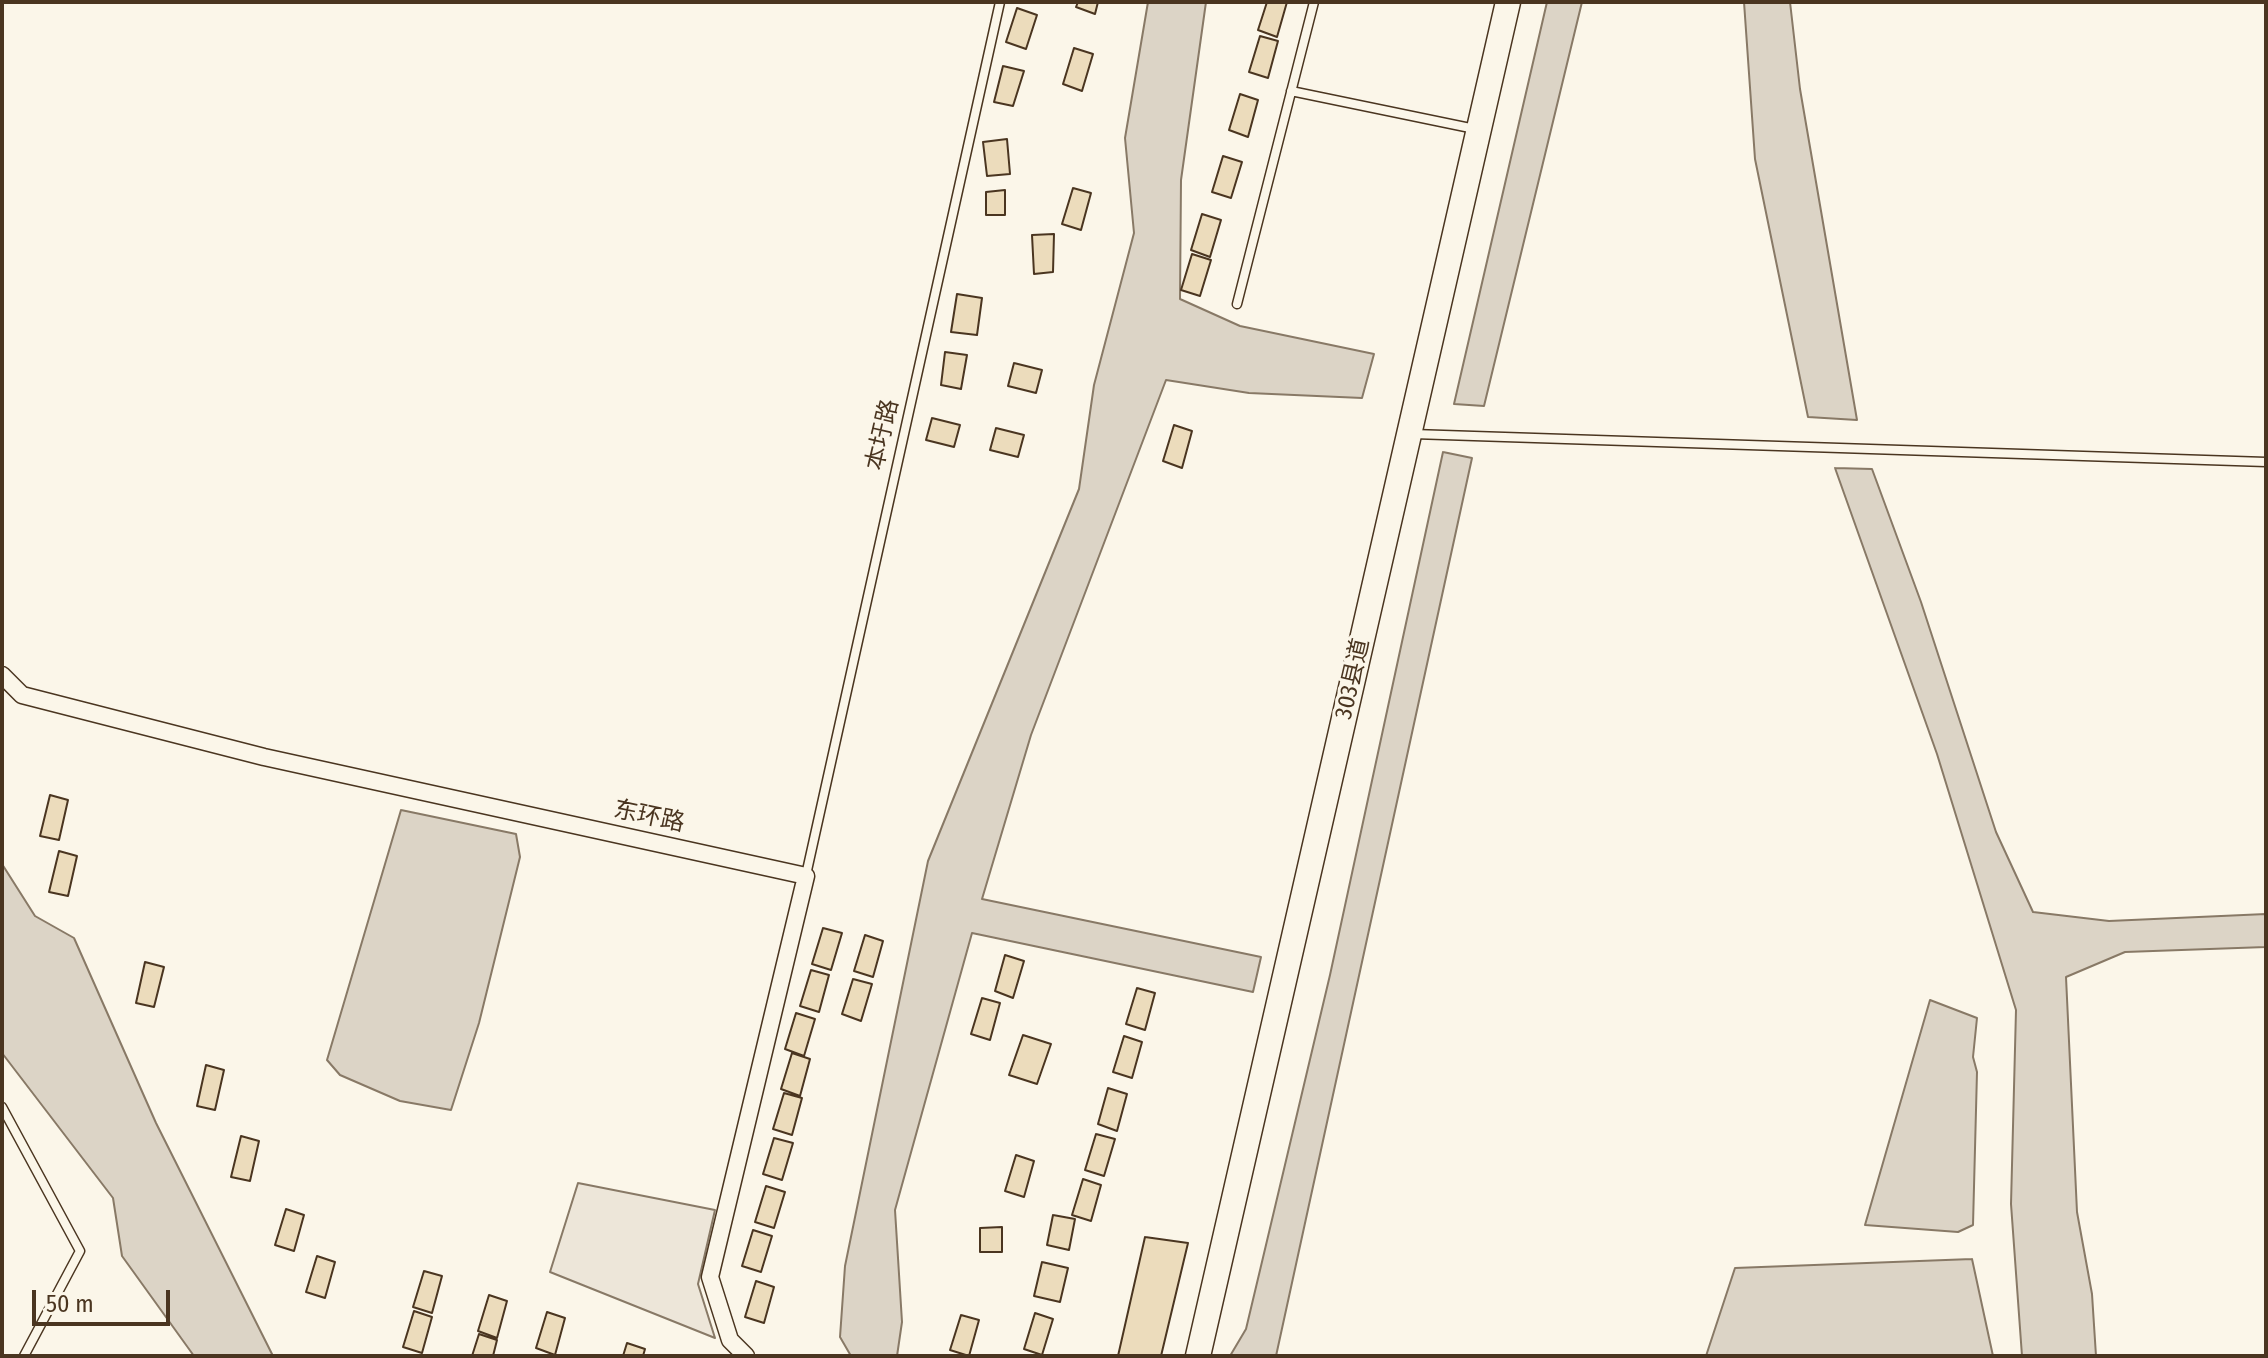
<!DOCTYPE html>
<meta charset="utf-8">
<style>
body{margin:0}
#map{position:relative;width:2268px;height:1358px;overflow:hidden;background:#fbf6e9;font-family:"Fira Sans Condensed",sans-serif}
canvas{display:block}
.frame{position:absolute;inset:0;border:4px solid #4a3520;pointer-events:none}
.scale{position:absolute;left:32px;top:1290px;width:138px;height:36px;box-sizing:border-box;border:4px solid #4a3520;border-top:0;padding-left:10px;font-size:24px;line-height:28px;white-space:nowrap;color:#4a3520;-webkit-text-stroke:6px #fbf6e9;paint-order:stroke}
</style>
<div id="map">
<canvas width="2268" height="1358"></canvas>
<div class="frame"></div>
<div class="scale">50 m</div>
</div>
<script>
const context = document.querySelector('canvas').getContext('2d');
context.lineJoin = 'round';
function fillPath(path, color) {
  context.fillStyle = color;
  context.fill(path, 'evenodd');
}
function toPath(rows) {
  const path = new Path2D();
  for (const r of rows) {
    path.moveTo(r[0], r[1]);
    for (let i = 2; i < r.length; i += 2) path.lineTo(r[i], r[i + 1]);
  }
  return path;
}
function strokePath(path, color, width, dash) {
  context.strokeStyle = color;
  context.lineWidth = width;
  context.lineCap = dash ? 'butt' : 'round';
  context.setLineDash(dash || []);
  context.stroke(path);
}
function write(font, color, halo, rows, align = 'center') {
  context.font = font + ' "Fira Sans Condensed","Noto Sans SC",sans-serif';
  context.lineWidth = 6;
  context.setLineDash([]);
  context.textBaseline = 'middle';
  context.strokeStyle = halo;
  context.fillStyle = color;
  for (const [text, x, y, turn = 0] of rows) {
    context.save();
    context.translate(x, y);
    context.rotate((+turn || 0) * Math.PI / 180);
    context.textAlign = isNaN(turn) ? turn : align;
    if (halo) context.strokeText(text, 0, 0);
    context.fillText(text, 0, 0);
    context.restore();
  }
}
const green = toPath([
 [578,1183,715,1210,698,1284,715,1338,550,1272,578,1183]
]);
const water = toPath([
 [1148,2,1206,2,1181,180,1180,299,1240,326,1374,354,1362,398,1249,393,1166,380,1031,735,982,899,1261,957,1253,992,972,933,895,1210,902,1322,897,1356,851,1356,840,1337,845,1266,928,861,1079,489,1094,385,1134,233,1125,138,1148,2],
 [1547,2,1582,2,1484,406,1454,404,1547,2],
 [1744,2,1790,2,1800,89,1857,420,1808,417,1755,159,1744,2],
 [1443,452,1472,458,1276,1356,1230,1356,1246,1329,1261,1266,1330,975,1443,452],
 [1835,468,1872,469,1921,602,1996,832,2033,912,2109,921,2266,914,2266,947,2125,952,2066,977,2077,1212,2092,1294,2096,1356,2022,1356,2011,1204,2016,1010,1937,754,1835,468],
 [401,810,516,834,520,857,479,1023,451,1110,400,1101,340,1075,327,1060,401,810],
 [2,864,35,916,74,938,156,1123,273,1356,194,1356,122,1256,113,1198,2,1053,2,864],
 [1930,1000,1977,1018,1973,1057,1977,1072,1973,1225,1958,1232,1865,1225,1930,1000],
 [1972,1259,1993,1356,1706,1356,1735,1268,1972,1259]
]);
const building = toPath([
 [1078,2,1098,2,1095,14,1076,7,1078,2],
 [1267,2,1287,2,1277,37,1258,30,1267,2],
 [1017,8,1037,15,1026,49,1006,42,1017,8],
 [1260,36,1278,41,1268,78,1249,72,1260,36],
 [1074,48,1093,54,1082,91,1063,84,1074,48],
 [1003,66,1024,71,1013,106,994,102,1003,66],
 [1240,94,1258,100,1248,137,1229,130,1240,94],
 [1007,139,1010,174,987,176,983,142,1007,139],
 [1223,156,1242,162,1231,198,1212,192,1223,156],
 [1073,188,1091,193,1081,230,1062,224,1073,188],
 [1005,190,1005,215,986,215,986,192,1005,190],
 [1202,214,1221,220,1210,257,1191,250,1202,214],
 [1054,234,1053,272,1034,274,1032,235,1054,234],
 [1192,254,1211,260,1200,296,1181,290,1192,254],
 [957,294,982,298,977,335,951,332,957,294],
 [945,352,967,355,961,389,941,385,945,352],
 [1014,363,1042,370,1036,393,1008,386,1014,363],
 [932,418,960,425,954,447,926,440,932,418],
 [1174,425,1192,431,1182,468,1163,461,1174,425],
 [996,428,1024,435,1018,457,990,450,996,428],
 [50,795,68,800,59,840,40,836,50,795],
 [59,851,77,856,68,896,49,892,59,851],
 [823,928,842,933,831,970,812,964,823,928],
 [865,935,883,941,873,977,854,971,865,935],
 [1005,955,1024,961,1013,998,995,991,1005,955],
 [145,962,164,967,154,1007,136,1003,145,962],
 [811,970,829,975,819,1012,800,1006,811,970],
 [853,979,872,984,861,1021,842,1014,853,979],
 [1137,988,1155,993,1145,1030,1126,1024,1137,988],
 [982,998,1000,1003,990,1040,971,1034,982,998],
 [796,1013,815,1019,804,1056,785,1049,796,1013],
 [1023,1035,1051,1044,1037,1084,1009,1075,1023,1035],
 [1124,1036,1142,1042,1132,1078,1113,1072,1124,1036],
 [792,1053,810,1059,800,1096,781,1089,792,1053],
 [206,1065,224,1070,215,1110,197,1106,206,1065],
 [1108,1088,1127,1094,1117,1131,1098,1124,1108,1088],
 [784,1093,802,1098,792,1135,773,1129,784,1093],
 [1096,1134,1115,1139,1104,1176,1085,1170,1096,1134],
 [241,1136,259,1141,250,1181,231,1177,241,1136],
 [774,1138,793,1143,782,1180,763,1174,774,1138],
 [1016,1155,1034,1161,1024,1197,1005,1191,1016,1155],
 [1083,1179,1101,1185,1091,1221,1072,1215,1083,1179],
 [766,1186,785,1192,774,1228,755,1222,766,1186],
 [286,1209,304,1215,294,1251,275,1245,286,1209],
 [1053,1215,1075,1219,1069,1250,1047,1245,1053,1215],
 [1002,1227,1002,1252,980,1252,980,1228,1002,1227],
 [753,1230,772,1236,761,1272,742,1266,753,1230],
 [1145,1237,1188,1243,1161,1356,1118,1356,1145,1237],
 [317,1256,335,1262,325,1298,306,1292,317,1256],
 [1042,1262,1068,1268,1060,1302,1034,1296,1042,1262],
 [424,1271,442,1276,432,1313,413,1307,424,1271],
 [756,1281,774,1287,764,1323,745,1317,756,1281],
 [489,1295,507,1301,497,1338,478,1331,489,1295],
 [414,1311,432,1317,422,1353,403,1347,414,1311],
 [547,1312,565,1318,555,1355,536,1348,547,1312],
 [1035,1313,1053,1319,1042,1355,1024,1349,1035,1313],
 [961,1315,979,1320,969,1356,950,1350,961,1315],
 [479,1334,497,1340,493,1356,472,1356,479,1334],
 [627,1343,645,1349,643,1356,623,1356,627,1343]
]);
const service = toPath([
 [1291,91,1475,129],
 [1237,304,1314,2],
 [1413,434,2266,462],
 [806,875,1000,2],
 [2,1107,80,1251,24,1356]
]);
const minor = toPath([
 [2,675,22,695,264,757,806,876,710,1277,730,1340,746,1356]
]);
const secondary = toPath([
 [1198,1356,1508,2]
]);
const streetNames = [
 ["本圩路",883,435,-77],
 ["303县道",1353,679,-77],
 ["东环路",649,817,12]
];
fillPath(green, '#ede6d9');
strokePath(green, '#887966', 2);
fillPath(water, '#dcd4c6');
strokePath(water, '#887966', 2);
fillPath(building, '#ecdcbc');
strokePath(building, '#4a3520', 2);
strokePath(service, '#4a3520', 11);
strokePath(minor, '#4a3520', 19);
strokePath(secondary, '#4a3520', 27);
strokePath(service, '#fbf6e9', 8);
strokePath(minor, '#fbf6e9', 16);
strokePath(secondary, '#fbf6e9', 24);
write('24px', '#4a3520', '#fbf6e9', streetNames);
</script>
